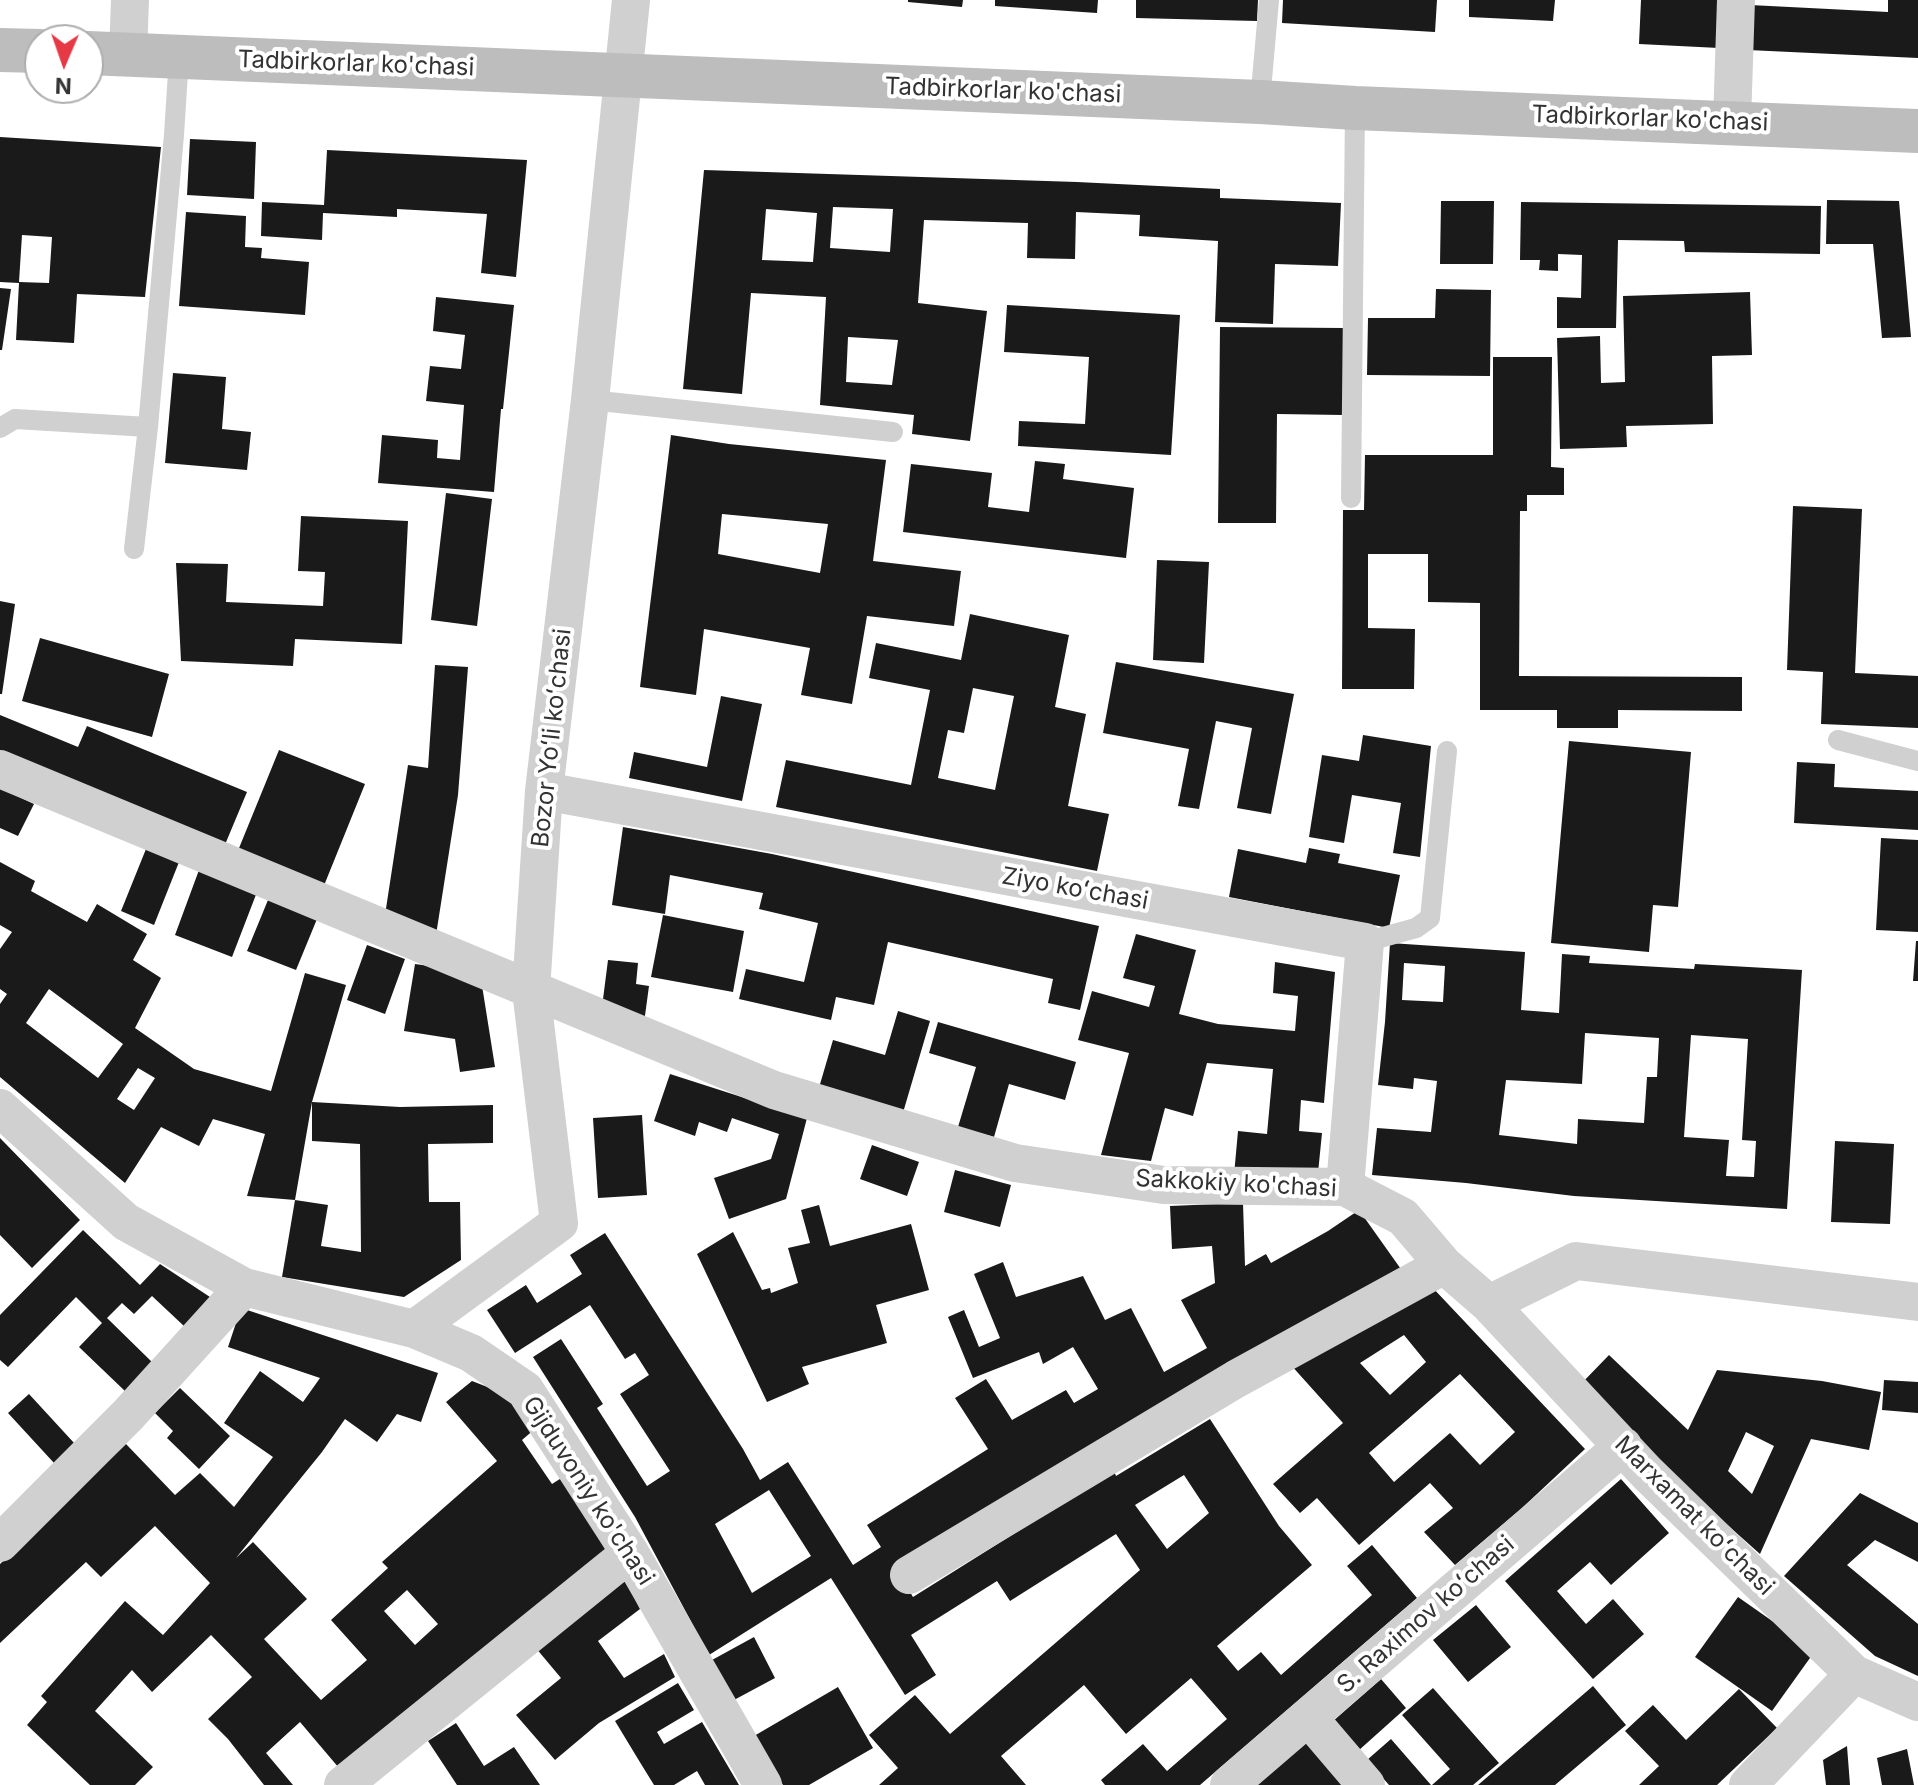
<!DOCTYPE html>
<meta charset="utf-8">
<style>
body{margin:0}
#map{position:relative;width:1918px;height:1785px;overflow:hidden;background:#fff;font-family:Inter,sans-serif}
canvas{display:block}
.north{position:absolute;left:24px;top:24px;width:80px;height:80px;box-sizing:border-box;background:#fff;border:2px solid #adadad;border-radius:50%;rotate:182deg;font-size:22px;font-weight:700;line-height:32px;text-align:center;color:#333}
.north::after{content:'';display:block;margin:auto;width:28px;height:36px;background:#e63946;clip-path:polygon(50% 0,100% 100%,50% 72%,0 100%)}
</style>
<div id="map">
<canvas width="1918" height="1785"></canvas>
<div class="north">N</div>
</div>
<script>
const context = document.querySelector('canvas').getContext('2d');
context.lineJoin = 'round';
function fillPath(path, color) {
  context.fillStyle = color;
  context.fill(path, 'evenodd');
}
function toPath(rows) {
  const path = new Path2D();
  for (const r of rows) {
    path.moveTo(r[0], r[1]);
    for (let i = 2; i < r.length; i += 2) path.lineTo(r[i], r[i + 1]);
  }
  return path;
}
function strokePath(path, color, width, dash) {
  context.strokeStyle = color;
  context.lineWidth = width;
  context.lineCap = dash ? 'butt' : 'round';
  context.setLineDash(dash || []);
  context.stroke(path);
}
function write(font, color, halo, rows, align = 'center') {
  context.font = font + ' Inter,sans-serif';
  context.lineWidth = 8;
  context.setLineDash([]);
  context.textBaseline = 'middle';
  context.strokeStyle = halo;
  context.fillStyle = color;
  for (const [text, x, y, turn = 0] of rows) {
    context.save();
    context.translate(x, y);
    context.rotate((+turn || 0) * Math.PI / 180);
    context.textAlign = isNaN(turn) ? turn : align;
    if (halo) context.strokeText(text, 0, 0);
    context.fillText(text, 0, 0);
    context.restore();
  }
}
const building = toPath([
 [908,0,963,0,962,7,908,2],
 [995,0,1098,0,1097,13,995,6],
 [1136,0,1258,0,1257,21,1136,18],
 [1283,0,1437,0,1435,32,1282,23],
 [1469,0,1555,0,1553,21,1469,17],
 [1641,0,1721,0,1719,48,1639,44],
 [1888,0,1918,0,1918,58,1748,50,1750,5,1888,12],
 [0,137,161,147,145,297,77,294,74,343,16,340,19,283,0,282],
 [22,235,52,237,49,283,19,282],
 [190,139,256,142,254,199,187,195],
 [327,150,527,160,516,277,481,273,487,214,397,209,397,217,323,213,322,240,261,236,262,202,324,205],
 [704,170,1077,182,1220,189,1220,198,1341,203,1338,266,1275,264,1273,324,1215,322,1218,241,1139,236,1140,215,1076,212,1075,259,1027,258,1028,223,924,220,918,303,987,311,970,441,912,434,914,415,820,405,826,297,751,293,742,394,683,389],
 [833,207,893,209,890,252,830,248],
 [766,209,817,213,813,262,762,260],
 [848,337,898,340,892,385,846,382],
 [1827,200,1899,201,1911,337,1882,338,1873,244,1826,244],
 [1441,201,1494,201,1493,264,1440,264],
 [1521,202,1821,206,1820,254,1685,252,1684,241,1618,240,1616,328,1557,328,1557,297,1581,298,1582,255,1558,254,1558,271,1539,270,1540,260,1520,260],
 [186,212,246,216,245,247,262,248,261,258,309,262,305,315,179,306],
 [0,288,11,289,2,350,0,350],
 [1436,289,1491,290,1490,376,1367,375,1368,318,1435,318],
 [1750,292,1752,355,1712,356,1713,424,1626,426,1627,447,1560,449,1557,338,1600,336,1601,383,1625,382,1623,296],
 [436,297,514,305,503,409,501,409,494,492,378,483,382,435,438,440,437,458,460,460,464,405,426,401,430,366,461,369,465,335,433,331],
 [1007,305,1180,315,1171,455,1018,446,1019,421,1085,424,1089,357,1004,352],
 [1220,327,1344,328,1343,415,1277,414,1276,523,1218,523],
 [1493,357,1552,357,1551,467,1564,468,1564,495,1527,495,1527,511,1520,511,1519,676,1742,677,1742,711,1618,710,1618,728,1557,728,1557,710,1480,710,1480,603,1428,602,1428,554,1368,554,1368,628,1415,629,1414,689,1342,689,1343,510,1364,510,1365,455,1493,455],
 [173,373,226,377,222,429,251,432,247,470,165,463],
 [671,435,729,444,886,460,873,561,961,571,954,626,867,616,852,704,801,695,810,648,704,629,696,695,640,687],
 [722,514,828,524,820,573,718,554],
 [1035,461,1065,464,1063,479,1134,488,1126,558,903,532,911,464,992,473,988,507,1029,512],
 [446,493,492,499,477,626,431,620],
 [1793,506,1862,509,1855,673,1918,676,1918,728,1821,724,1823,672,1787,670],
 [301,516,408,521,402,644,295,639,293,666,181,661,176,563,228,564,226,602,323,606,325,572,298,571],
 [1157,560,1209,562,1204,663,1153,660],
 [0,601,15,604,2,694,0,694],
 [970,614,1069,635,1055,707,1086,714,1068,806,1109,814,1097,871,776,807,786,760,911,785,930,690,869,678,876,643,961,660],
 [973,688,1014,696,995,790,938,778,948,730,964,733],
 [40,638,169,674,152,737,22,701],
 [1116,662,1294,694,1271,814,1237,808,1252,728,1216,721,1199,809,1178,806,1189,749,1103,733],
 [435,665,468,667,458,795,436,935,385,915,408,765,428,768],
 [721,696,762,704,742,801,629,778,634,752,707,767],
 [0,715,78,747,87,726,247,792,224,847,0,752],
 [1363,735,1431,746,1420,857,1393,853,1401,803,1352,795,1344,843,1309,837,1322,755,1359,761],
 [1569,741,1691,752,1678,907,1653,905,1649,952,1551,943],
 [279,750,365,784,323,888,237,853],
 [1797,762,1835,764,1834,787,1918,791,1918,830,1794,823],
 [0,788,34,804,18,836,0,828],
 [623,827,772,854,1099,926,1080,1010,1048,1003,1053,979,888,942,874,1005,836,997,831,1020,739,999,746,969,804,982,818,923,759,909,763,893,670,875,665,914,612,905],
 [1881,838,1918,840,1918,932,1876,930],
 [1309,848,1340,854,1338,863,1400,875,1389,928,1229,897,1238,849,1306,863],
 [146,849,179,862,154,925,121,911],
 [0,862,35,881,31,891,87,922,97,904,147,934,133,960,161,978,135,1028,194,1069,271,1091,305,973,346,985,312,1102,400,1107,493,1105,493,1143,428,1144,429,1202,460,1202,461,1260,404,1297,282,1277,295,1200,328,1205,321,1246,361,1252,360,1144,312,1141,312,1102,295,1200,247,1196,265,1134,213,1119,199,1146,161,1127,125,1183,0,1077,0,1004,7,994,0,989,0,949,12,932,0,925],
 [49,989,123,1044,98,1078,26,1023],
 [138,1068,155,1078,134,1110,117,1099],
 [199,870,257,892,232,957,175,935],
 [268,900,317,919,296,970,247,951],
 [663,915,744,931,733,992,651,977],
 [1136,934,1196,950,1179,1014,1218,1024,1295,1031,1298,996,1273,993,1275,962,1335,972,1324,1103,1301,1100,1299,1131,1322,1133,1317,1183,1234,1175,1238,1131,1267,1134,1273,1069,1207,1063,1193,1116,1165,1108,1151,1161,1101,1155,1129,1053,1078,1040,1092,991,1149,1007,1155,986,1123,978],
 [1916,941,1918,941,1918,981,1913,981],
 [1390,943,1525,952,1521,1010,1559,1013,1562,954,1590,956,1589,963,1694,969,1695,964,1802,970,1787,1209,1574,1196,1466,1183,1372,1175,1377,1128,1431,1132,1437,1081,1414,1078,1413,1089,1378,1085,1385,1022],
 [1404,963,1445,966,1443,1002,1402,1000],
 [1585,1033,1659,1038,1657,1077,1647,1077,1644,1123,1578,1119,1577,1144,1499,1135,1506,1080,1582,1084],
 [1691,1035,1748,1039,1742,1140,1756,1141,1754,1177,1726,1176,1729,1140,1684,1137],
 [367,945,405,959,385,1014,347,1000],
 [608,960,638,963,636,984,649,986,644,1023,602,1007],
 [415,964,480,973,495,1067,460,1072,455,1039,404,1031],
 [898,1011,930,1021,902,1116,818,1091,833,1040,885,1055],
 [938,1022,1076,1062,1065,1100,1009,1084,994,1137,958,1127,976,1067,929,1053],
 [670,1074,807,1118,786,1199,729,1219,714,1178,771,1159,779,1134,732,1118,727,1132,699,1122,695,1136,654,1121],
 [642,1115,647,1195,598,1198,593,1118],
 [0,1138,80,1220,32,1268,0,1235],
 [1835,1141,1894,1144,1890,1224,1831,1222],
 [872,1145,919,1162,907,1196,860,1179],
 [955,1170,1011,1185,1000,1227,944,1212],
 [1243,1203,1245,1266,1266,1254,1271,1263,1328,1231,1359,1210,1403,1272,898,1572,913,1597,1114,1471,1116,1476,1210,1419,1279,1526,1312,1565,1217,1646,1238,1671,1261,1652,1281,1675,1372,1595,1347,1566,1372,1545,1417,1598,1200,1785,1105,1785,1101,1780,1143,1744,1167,1771,1227,1719,1191,1678,1126,1734,1084,1685,1001,1756,1026,1785,879,1785,898,1768,869,1735,915,1695,950,1734,1140,1570,1116,1534,1010,1601,997,1581,911,1635,936,1675,905,1695,831,1578,709,1655,635,1517,533,1357,561,1339,603,1404,597,1408,647,1486,670,1471,620,1394,649,1375,635,1353,625,1359,590,1305,515,1353,487,1310,526,1285,537,1303,582,1274,570,1255,605,1233,743,1449,760,1480,788,1462,853,1565,881,1547,867,1525,988,1449,955,1398,986,1379,1012,1420,1066,1390,1074,1403,1098,1389,1073,1347,1043,1364,1039,1352,973,1378,948,1317,964,1310,979,1347,1000,1338,974,1274,1003,1262,1016,1297,1083,1276,1105,1320,1131,1308,1164,1372,1207,1348,1181,1300,1215,1283,1212,1246,1172,1249,1170,1206],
 [1184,1475,1209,1513,1167,1549,1135,1505],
 [769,1490,811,1556,752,1593,715,1524],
 [819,1205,830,1246,911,1224,929,1290,876,1305,887,1343,802,1367,809,1384,767,1402,697,1254,733,1232,762,1290,770,1288,771,1293,798,1283,788,1248,810,1243,801,1210],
 [83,1230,140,1285,160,1264,213,1299,185,1327,152,1296,134,1314,122,1303,107,1318,153,1363,126,1392,79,1347,102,1323,76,1297,8,1367,0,1360,0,1315],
 [1431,1286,1585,1449,1521,1509,1455,1565,1424,1532,1453,1508,1430,1483,1359,1545,1317,1498,1300,1513,1273,1484,1343,1423,1290,1364],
 [1404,1335,1426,1362,1390,1395,1360,1363],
 [1460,1374,1515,1432,1480,1465,1450,1433,1394,1482,1369,1453],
 [241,1308,438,1373,421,1422,397,1414,377,1442,345,1419,322,1452,236,1558,253,1542,307,1599,264,1639,321,1700,367,1660,331,1620,388,1568,382,1562,497,1461,446,1402,472,1381,508,1395,536,1428,522,1440,552,1484,563,1477,610,1548,339,1768,300,1722,266,1753,293,1785,264,1785,228,1739,208,1719,252,1677,211,1635,152,1692,132,1670,95,1711,153,1767,135,1785,90,1785,27,1725,47,1702,41,1696,125,1601,163,1635,210,1583,155,1526,101,1577,86,1562,0,1643,0,1564,126,1444,175,1495,200,1473,234,1507,273,1457,224,1423,260,1371,303,1402,320,1378,228,1347],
 [407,1590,438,1624,415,1645,384,1611],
 [1609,1355,1688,1430,1717,1370,1822,1381,1881,1392,1869,1450,1811,1439,1760,1554,1686,1488,1579,1386],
 [1746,1432,1774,1446,1752,1494,1728,1471],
 [1884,1380,1918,1382,1918,1413,1882,1410],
 [180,1388,230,1436,199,1469,167,1438,173,1431,155,1413],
 [29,1394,75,1444,54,1463,8,1413],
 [1621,1479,1669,1533,1611,1585,1590,1562,1557,1591,1586,1624,1613,1599,1644,1634,1593,1679,1505,1581],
 [1860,1493,1918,1523,1918,1562,1875,1540,1847,1565,1918,1624,1918,1676,1875,1656,1784,1576],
 [624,1577,640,1609,598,1641,624,1678,664,1654,675,1677,599,1723,555,1760,516,1715,561,1678,535,1647],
 [1738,1597,1815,1651,1772,1711,1695,1657],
 [1476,1605,1511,1647,1468,1682,1433,1640],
 [754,1637,775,1678,734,1700,712,1660],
 [1381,1679,1406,1708,1358,1751,1332,1722],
 [678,1683,694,1710,657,1732,664,1744,702,1722,739,1785,705,1785,697,1771,674,1785,654,1785,638,1759,615,1721],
 [1593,1686,1626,1725,1555,1785,1478,1785],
 [838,1687,873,1748,809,1785,783,1785,754,1736],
 [1433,1688,1499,1763,1473,1785,1432,1785,1450,1769,1402,1715],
 [1739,1689,1777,1728,1717,1785,1639,1785,1659,1766,1625,1731,1653,1705,1686,1740],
 [456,1723,484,1766,514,1747,540,1785,457,1785,428,1741],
 [1309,1737,1351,1785,1253,1785],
 [1391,1739,1431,1785,1389,1785,1367,1760],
 [1847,1746,1850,1785,1826,1785,1823,1760],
 [1907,1749,1914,1785,1882,1785,1877,1758]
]);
const service = toPath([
 [1260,102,1269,0],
 [590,400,893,432],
 [0,428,15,419,148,427],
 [1351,498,1355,108],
 [134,549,148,427,174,135,179,57],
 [1838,740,1918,761],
 [1365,942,1416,928,1430,918,1447,751]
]);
const minor = toPath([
 [128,55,130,0],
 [1732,122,1736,0],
 [0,769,774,1090,1015,1163,1164,1185,1345,1187,1403,1217,1444,1265,1489,1304,1576,1261,1918,1302],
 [544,791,1365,942,1345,1187],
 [0,1108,126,1222,244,1287,414,1329,471,1353,525,1390,630,1553,763,1785],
 [1489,1304,1647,1473,1854,1674,1918,1702],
 [414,1329,559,1223,531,990,544,791,590,400,631,0],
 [0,1543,128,1415,244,1287],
 [909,1575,1236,1379,1444,1265],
 [1308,1717,1366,1785],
 [343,1785,630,1553],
 [1229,1785,1623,1446],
 [1748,1785,1854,1674]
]);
const secondary = toPath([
 [0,50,40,51],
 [88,53,1260,102,1355,108,1918,131]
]);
const streetNames = [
 ["Tadbirkorlar ko'chasi",356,64,2],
 ["Tadbirkorlar ko'chasi",1003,91,2],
 ["Tadbirkorlar ko'chasi",1650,119,2],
 ["Bozor Yoʻli koʻchasi",552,738,-84],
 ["Ziyo koʻchasi",1075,889,10],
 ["Sakkokiy ko'chasi",1236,1184,3],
 ["Gijduvoniy ko'chasi",588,1491,57],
 ["Marxamat koʻchasi",1694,1516,45],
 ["S. Raximov koʻchasi",1426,1615,-41]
];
fillPath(building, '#1a1a1a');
strokePath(service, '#d0d0d0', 20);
strokePath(minor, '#d0d0d0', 38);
strokePath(secondary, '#bdbdbd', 44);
write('24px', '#333', '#fff', streetNames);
</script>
